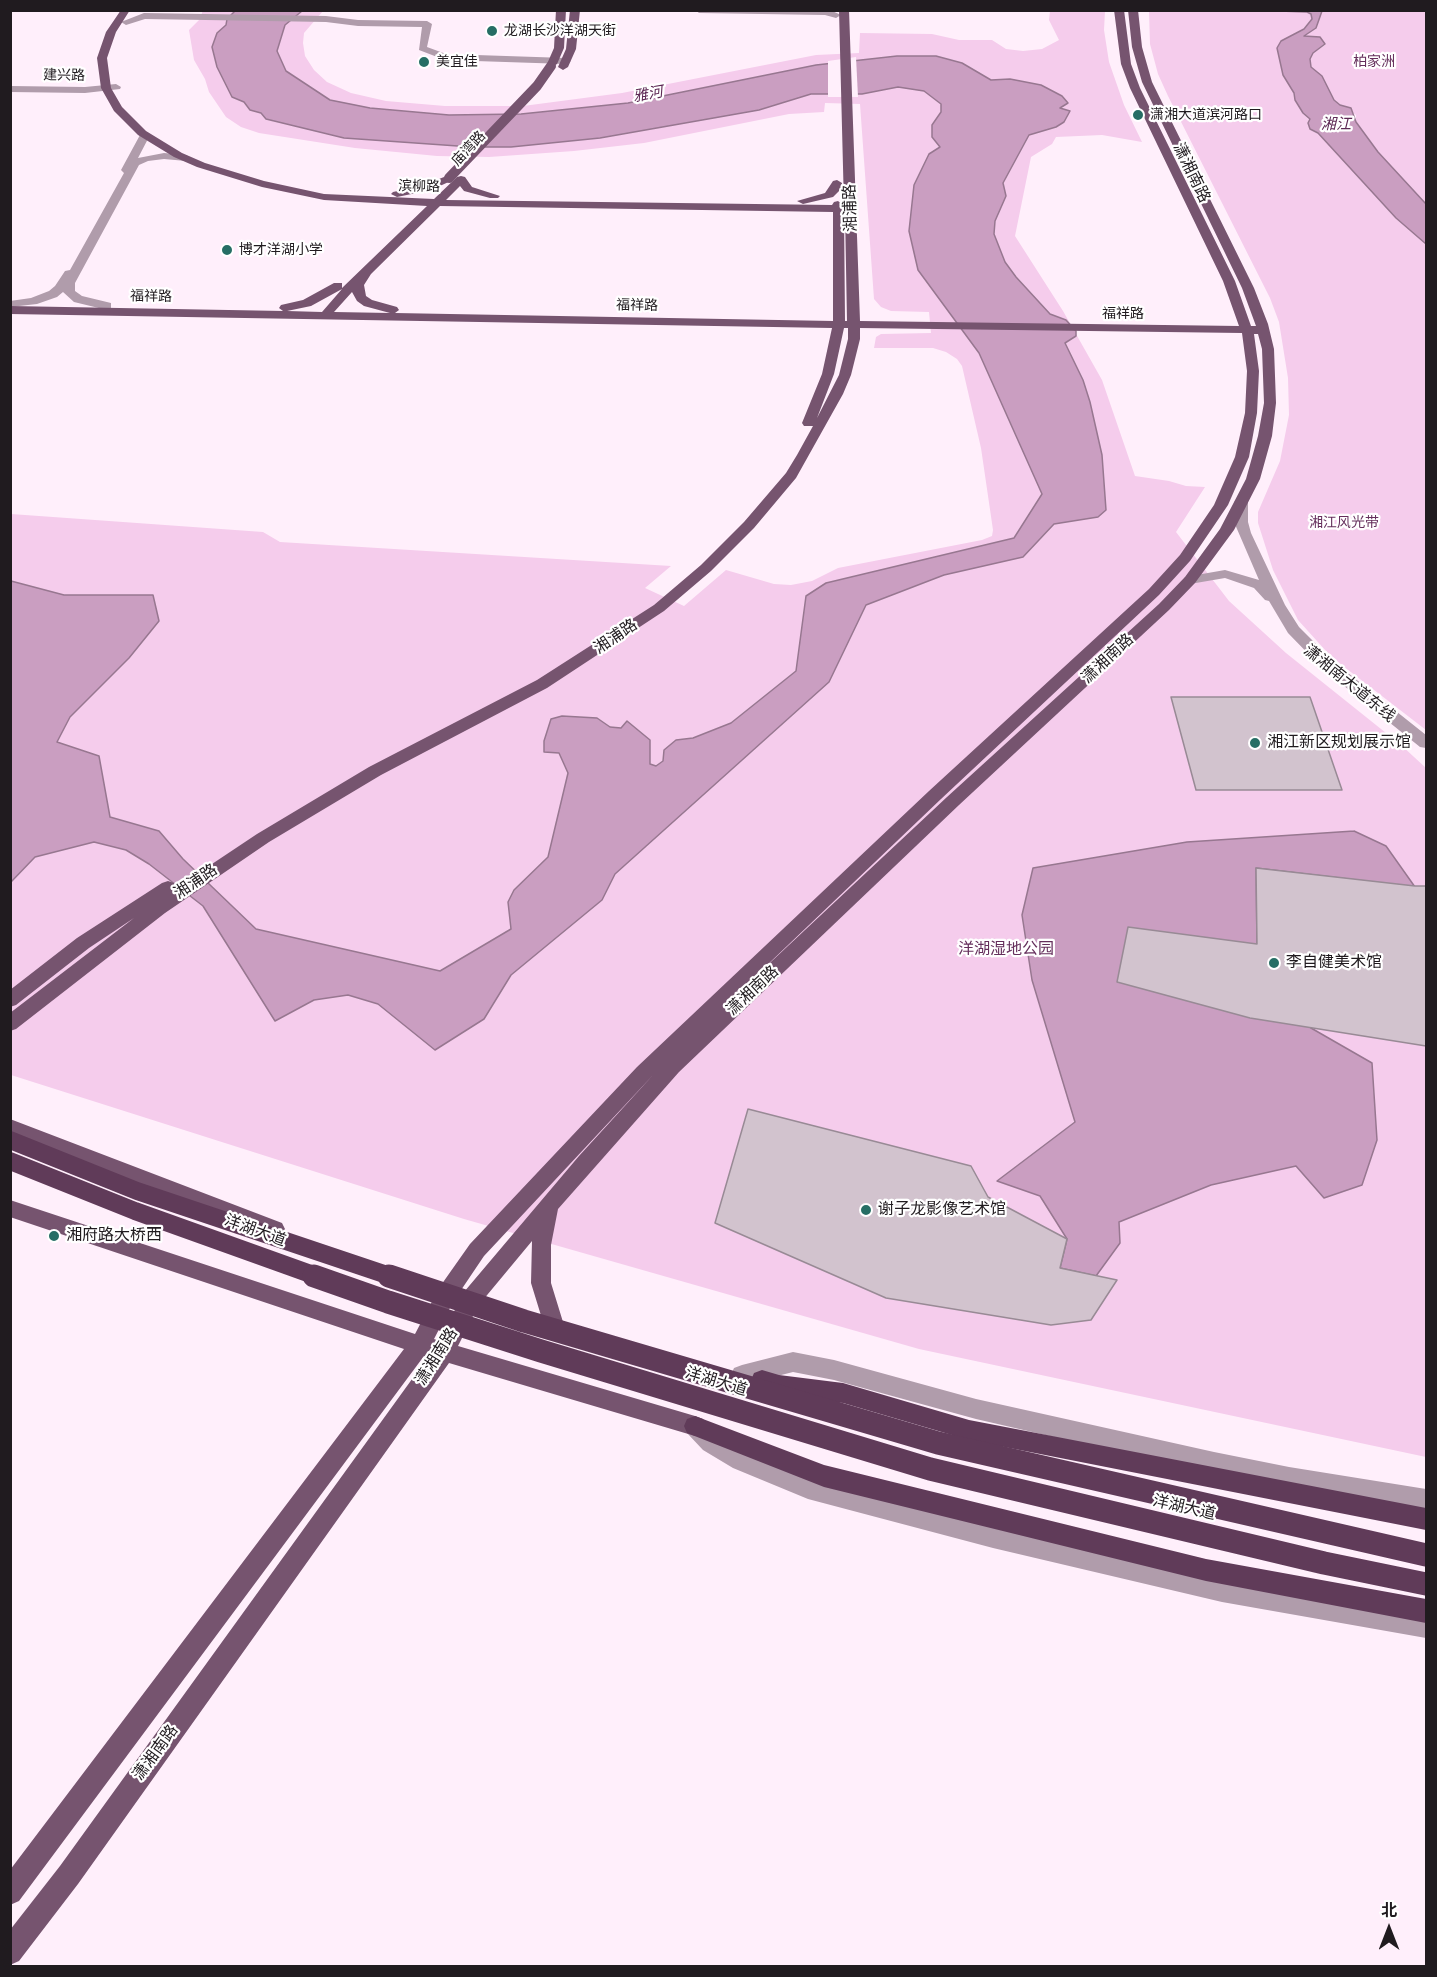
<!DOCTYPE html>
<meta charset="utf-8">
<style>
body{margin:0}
#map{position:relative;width:1437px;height:1977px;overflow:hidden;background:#ffeffb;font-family:"DM Sans","Noto Sans SC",sans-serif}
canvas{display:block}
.frame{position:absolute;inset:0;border:12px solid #201b1f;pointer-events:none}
.north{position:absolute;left:1359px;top:1899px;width:60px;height:60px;-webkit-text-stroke:4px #fff;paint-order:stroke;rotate:0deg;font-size:16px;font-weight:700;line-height:24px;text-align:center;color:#201b1f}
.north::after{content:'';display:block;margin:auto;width:21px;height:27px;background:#201b1f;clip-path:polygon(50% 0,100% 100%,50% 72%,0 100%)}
</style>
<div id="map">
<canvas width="1437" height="1977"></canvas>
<div class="frame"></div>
<div class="north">北</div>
</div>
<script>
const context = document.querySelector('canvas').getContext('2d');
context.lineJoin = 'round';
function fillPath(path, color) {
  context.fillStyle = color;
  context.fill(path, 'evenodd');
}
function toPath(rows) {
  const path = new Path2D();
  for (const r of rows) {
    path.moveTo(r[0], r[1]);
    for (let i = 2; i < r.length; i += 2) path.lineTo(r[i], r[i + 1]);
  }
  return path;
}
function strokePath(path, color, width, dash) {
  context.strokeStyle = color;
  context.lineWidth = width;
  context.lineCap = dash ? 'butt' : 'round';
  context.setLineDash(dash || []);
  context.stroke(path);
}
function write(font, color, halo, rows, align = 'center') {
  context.font = font + ' "DM Sans","Noto Sans SC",sans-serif';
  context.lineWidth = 4.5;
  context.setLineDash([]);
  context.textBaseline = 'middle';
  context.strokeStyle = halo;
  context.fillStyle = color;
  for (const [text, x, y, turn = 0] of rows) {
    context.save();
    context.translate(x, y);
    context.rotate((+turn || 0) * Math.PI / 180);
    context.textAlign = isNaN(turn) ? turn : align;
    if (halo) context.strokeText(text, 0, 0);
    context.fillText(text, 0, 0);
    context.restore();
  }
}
const green = toPath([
 [203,10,323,11,304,33,303,43,305,56,314,70,327,82,351,93,386,101,445,106,523,106,622,93,816,55,859,53,860,33,932,34,959,40,992,40,1006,49,1023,51,1042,49,1059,40,1049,20,1050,11,1105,11,1104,30,1109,62,1124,105,1142,142,1102,135,1056,137,1052,144,1031,157,1015,236,1063,311,1102,380,1135,476,1169,481,1186,486,1205,487,1176,532,1229,601,1286,653,1401,745,1426,768,1426,1457,919,1349,464,1219,11,1075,11,514,263,532,280,542,671,566,645,588,684,606,726,570,774,584,791,585,812,581,838,568,982,540,992,536,993,530,981,448,962,366,957,359,946,352,933,348,874,348,876,337,881,334,931,333,929,312,891,311,881,307,874,299,860,104,825,103,824,112,789,114,644,143,574,151,489,157,437,156,355,148,259,133,241,127,226,117,209,92,205,79,194,60,189,30,200,19],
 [1279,10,1307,12,1311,14,1312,19,1304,29,1283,75,1295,93,1303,113,1311,119,1310,129,1318,133,1396,218,1426,244,1426,730,1343,666,1326,651,1298,620,1273,570,1258,523,1258,512,1280,461,1289,415,1288,378,1279,322,1270,298,1168,96,1158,74,1150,44,1149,11],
 [1321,11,1426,11,1426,204,1378,152,1356,122,1356,115,1334,100,1327,86,1311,67,1310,59,1313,53,1325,45,1316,37,1304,36,1316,28]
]);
const water = toPath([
 [235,11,302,11,285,25,277,51,286,71,330,100,370,108,449,115,521,114,628,103,816,65,897,56,936,56,962,63,991,80,1010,79,1041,85,1062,96,1068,103,1060,108,1070,111,1064,122,1056,127,1029,135,1003,183,1006,196,995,221,994,234,1005,262,1016,277,1050,314,1066,320,1076,331,1076,336,1065,343,1083,380,1090,402,1102,455,1106,510,1098,517,1054,524,1023,557,944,575,866,605,829,682,615,874,602,900,511,975,484,1019,435,1050,378,1004,348,995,314,1000,275,1021,203,906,149,864,126,850,94,842,35,857,11,882,11,581,64,595,153,595,159,621,129,658,70,717,57,742,99,756,110,817,159,831,183,859,256,929,440,971,511,929,508,902,514,890,548,857,568,773,559,753,544,752,544,741,551,719,562,716,597,718,610,727,621,728,627,721,650,740,650,764,656,766,663,761,664,750,676,740,693,738,731,723,796,671,806,596,826,583,1014,538,1042,494,979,353,918,270,909,231,914,185,929,154,940,147,932,137,932,125,941,112,941,104,924,91,898,87,862,94,811,94,759,110,600,138,511,147,472,147,344,138,266,119,261,113,250,110,244,102,232,97,217,67,212,47,217,33,226,25,227,19,235,11],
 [1279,11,1322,11,1316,28,1304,36,1320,37,1325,44,1313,53,1310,59,1311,67,1322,76,1334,100,1340,105,1351,108,1356,122,1378,152,1426,204,1426,244,1396,218,1318,133,1310,129,1308,123,1310,119,1303,113,1295,100,1294,93,1283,75,1277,48,1281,41,1304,29,1312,19,1311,14,1307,12,1279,11],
 [1354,831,1386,846,1415,887,1256,868,1257,944,1311,1028,1372,1063,1377,1140,1362,1185,1324,1198,1296,1166,1211,1185,1119,1222,1120,1243,1096,1276,1060,1268,1067,1239,1040,1196,997,1181,1075,1122,1032,980,1022,915,1033,868,1187,842,1354,831]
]);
const pier = toPath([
 [856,57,858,97,828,97,828,61]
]);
const building = toPath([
 [1171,697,1310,697,1342,790,1196,790,1171,697],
 [1256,868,1415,886,1426,886,1426,1046,1250,1018,1117,982,1128,927,1257,944,1256,868],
 [748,1109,971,1166,988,1197,1067,1239,1060,1268,1117,1280,1091,1320,1051,1325,886,1298,715,1223,748,1109]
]);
const minor = toPath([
 [695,10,830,10,841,15,836,18,825,15,699,13,695,10],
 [144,13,326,16,358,20,427,21,432,24,427,47,446,54,566,58,571,61,566,64,445,60,419,50,422,27,358,26,326,22,145,19,126,25,121,22,144,13],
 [116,84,121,87,120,89,85,93,10,92,10,86,85,87,116,84],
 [145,132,150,135,138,158,164,153,186,155,191,158,186,161,164,159,148,161,139,165,75,283,75,291,82,296,111,303,111,309,107,310,74,302,63,292,57,297,37,304,10,307,10,301,31,298,49,291,55,286,65,271,70,270,124,173,121,170,140,135,145,132],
 [1241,498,1248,502,1248,522,1251,533,1285,605,1299,627,1333,661,1426,735,1426,748,1420,747,1323,669,1288,633,1269,601,1265,600,1254,588,1225,578,1190,584,1185,583,1183,580,1185,577,1225,570,1259,580,1234,522,1234,502,1241,498],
 [793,1352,834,1360,976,1399,1214,1452,1289,1467,1426,1489,1426,1511,1289,1489,1214,1474,976,1419,834,1380,793,1372,742,1385,734,1382,731,1375,734,1368,742,1365,793,1352],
 [695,1416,703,1419,719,1436,749,1454,808,1477,993,1526,1222,1578,1426,1614,1426,1638,1222,1602,993,1548,808,1499,733,1468,703,1450,687,1433,684,1426,687,1419,695,1416]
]);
const major = toPath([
 [121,10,130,10,116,32,107,58,111,88,122,107,146,131,182,153,205,163,264,181,324,194,434,199,457,177,461,176,465,177,472,187,500,196,498,198,490,198,464,191,460,186,446,200,832,205,834,202,838,201,844,206,839,10,849,10,860,321,1239,326,1223,281,1130,88,1121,64,1114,10,1124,10,1131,64,1140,88,1235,281,1251,326,1256,326,1242,288,1142,82,1132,47,1128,10,1138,10,1142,47,1152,82,1254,288,1268,324,1274,349,1276,403,1272,436,1260,479,1234,530,1195,583,1169,610,959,805,679,1072,558,1209,551,1245,551,1283,563,1322,560,1329,553,1331,546,1329,543,1322,531,1283,532,1241,478,1306,458,1346,695,1416,703,1419,706,1426,703,1433,695,1436,449,1363,78,1884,19,1961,10,1965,10,1930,60,1866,428,1357,424,1356,19,1901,10,1905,10,1870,404,1349,10,1217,10,1200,415,1334,439,1288,470,1244,637,1067,929,791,1149,589,1180,555,1214,505,1235,457,1245,413,1247,371,1242,333,860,328,860,339,851,375,843,394,796,478,754,528,711,571,664,611,547,688,381,775,269,842,165,913,16,1029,10,1031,10,1013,134,918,89,948,16,1005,10,1007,10,990,77,938,162,883,168,881,174,883,176,888,257,834,369,767,537,680,654,605,701,565,744,522,786,473,797,455,813,426,804,426,802,423,822,374,832,328,10,314,10,306,283,311,279,308,281,305,303,300,334,283,342,283,342,288,427,206,324,200,262,187,197,167,174,157,138,135,114,111,101,88,97,58,106,32,121,10],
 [440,206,833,212,833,321,395,313,399,310,397,307,372,300,366,296,364,285,371,274,440,206],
 [844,212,845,212,847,321,845,321,844,212],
 [342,289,322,312,287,311,311,306,342,289],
 [352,292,357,301,364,306,390,313,334,312,352,292],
 [844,328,848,328,848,339,839,375,817,418,834,374,844,328],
 [1254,334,1258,334,1262,349,1264,403,1258,436,1246,479,1220,529,1185,577,1159,604,947,797,742,989,941,799,1159,595,1190,561,1228,505,1249,457,1257,413,1259,371,1254,334],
 [654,1074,579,1156,464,1292,439,1341,434,1339,453,1302,484,1256,654,1074],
 [556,10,566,10,564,48,557,64,552,67,547,64,554,48,556,10],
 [570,10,580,10,576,49,568,67,563,70,558,67,566,49,570,10],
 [449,175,454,178,453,180,431,190,397,197,391,194,393,192,424,185,449,175],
 [837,180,842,183,842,188,833,197,803,204,797,201,825,193,833,181,837,180],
 [10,1119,282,1223,285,1229,282,1235,275,1238,10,1135,10,1119]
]);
const highway = toPath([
 [762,1370,779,1375,843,1383,969,1420,1426,1508,1426,1530,969,1440,843,1403,779,1395,754,1387,751,1380,754,1373,762,1370],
 [695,1416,824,1465,1206,1559,1426,1599,1426,1623,1206,1581,824,1487,687,1433,684,1426,687,1419,695,1416]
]);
const majorBridge = toPath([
 [449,178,537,86,551,66]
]);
const highwayBridgeFar1 = toPath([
 [10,1140,137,1191,393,1277],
 [10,1161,135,1211,319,1277]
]);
const highwayBridge = toPath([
 [314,1276,388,1302,541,1351,930,1469,1324,1563,1426,1584],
 [389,1276,524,1321,938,1443,1426,1555]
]);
const markers = [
 [492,31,6,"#266e65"],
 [424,62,6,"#266e65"],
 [1138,115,6,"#266e65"],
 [227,250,6,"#266e65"],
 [1255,743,6,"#266e65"],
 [1274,963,6,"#266e65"],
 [866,1210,6,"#266e65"],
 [54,1236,6,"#266e65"]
];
const farPoinames = [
 ["龙湖长沙洋湖天街",504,31],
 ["美宜佳",436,62],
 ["潇湘大道滨河路口",1150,115],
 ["博才洋湖小学",239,250]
];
const farParknames = [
 ["柏家洲",1374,62],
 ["湘江风光带",1344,523]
];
const farStreetnames = [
 ["建兴路",64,76,1],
 ["庙湾路",469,149,-47],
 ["滨柳路",419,187,1],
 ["福祥路",151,297,1],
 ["福祥路",637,306,1],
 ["福祥路",1123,314]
];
const farWaternames = [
 ["雅河",648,95,-10],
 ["湘江",1336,125]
];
const streetNames = [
 ["潇湘南路",1191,173,64],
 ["湘浦路",851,208,-92],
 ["湘浦路",616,637,-34],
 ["潇湘南路",1108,659,-43],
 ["潇湘南大道东线",1349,684,39],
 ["湘浦路",196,882,-34],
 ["潇湘南路",753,991,-43],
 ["洋湖大道",255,1231,20],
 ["潇湘南路",437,1357,-58],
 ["洋湖大道",716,1382,17],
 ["洋湖大道",1184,1508,13],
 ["潇湘南路",156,1753,-54]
];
const poiNames = [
 ["湘江新区规划展示馆",1267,743],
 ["李自健美术馆",1286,963],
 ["谢子龙影像艺术馆",878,1210],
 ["湘府路大桥西",66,1236]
];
const parkNames = [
 ["洋湖湿地公园",1006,950]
];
fillPath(green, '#f5ccec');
fillPath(water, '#ca9ec1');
strokePath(water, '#977790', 1.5);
fillPath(pier, '#ffeffb');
fillPath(building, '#d2c3ce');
strokePath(building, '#988a95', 1.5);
fillPath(minor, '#b09cab');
fillPath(major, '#76546f');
fillPath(highway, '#603b59');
strokePath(majorBridge, '#76546f', 10);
strokePath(highwayBridgeFar1, '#603b59', 18);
strokePath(highwayBridge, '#603b59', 23);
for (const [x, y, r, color] of markers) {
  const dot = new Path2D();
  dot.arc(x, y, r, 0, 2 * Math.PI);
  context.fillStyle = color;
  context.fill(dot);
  strokePath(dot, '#fff', 2);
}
write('14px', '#201b1f', '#fff', farPoinames, 'left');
write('14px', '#652f5c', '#fff', farParknames);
write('14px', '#201b1f', '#fff', farStreetnames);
write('italic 15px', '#5d2854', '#fff', farWaternames);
write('16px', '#201b1f', '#fff', streetNames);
write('16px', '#201b1f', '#fff', poiNames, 'left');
write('16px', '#652f5c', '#fff', parkNames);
</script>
